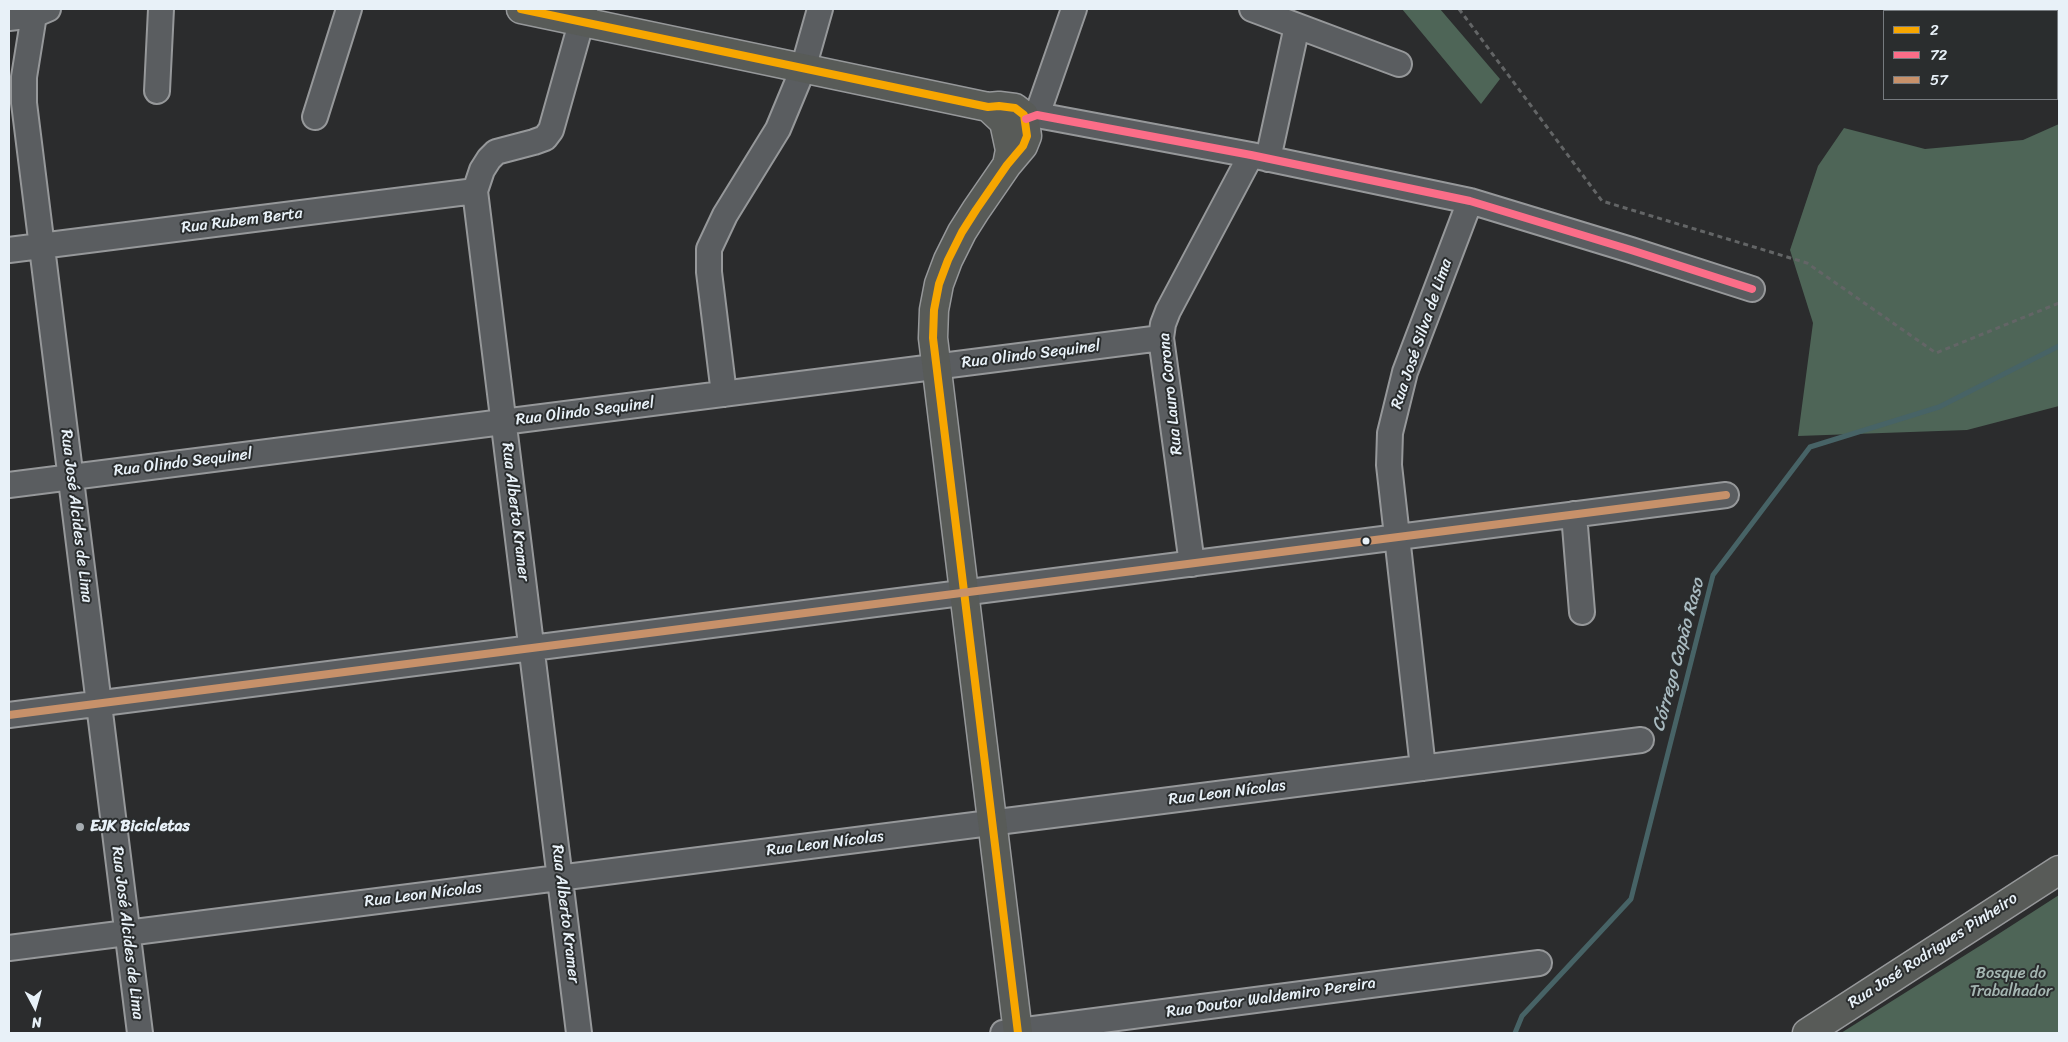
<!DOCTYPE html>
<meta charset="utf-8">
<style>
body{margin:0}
#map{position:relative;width:2068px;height:1042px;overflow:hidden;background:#2b2c2d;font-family:Sriracha,sans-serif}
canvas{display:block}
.frame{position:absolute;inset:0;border:10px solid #e8f1f8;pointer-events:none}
.legend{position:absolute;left:1883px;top:10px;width:175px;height:90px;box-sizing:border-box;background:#2a2d2e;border:1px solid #767b7f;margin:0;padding:6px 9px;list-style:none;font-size:15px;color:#e8f1f8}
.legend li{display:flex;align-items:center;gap:10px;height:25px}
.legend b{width:25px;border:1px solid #767b7f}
.north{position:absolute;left:10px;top:982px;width:50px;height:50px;-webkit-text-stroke:4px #2a2d2e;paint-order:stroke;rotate:174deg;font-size:14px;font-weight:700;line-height:20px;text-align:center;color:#e8f1f8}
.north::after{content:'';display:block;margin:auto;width:18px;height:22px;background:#e8f1f8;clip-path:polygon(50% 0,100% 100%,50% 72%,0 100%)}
</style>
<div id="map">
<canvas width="2068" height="1042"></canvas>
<div class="frame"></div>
<ul class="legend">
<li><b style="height:6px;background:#f7a600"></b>2</li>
<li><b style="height:6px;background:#fb6d88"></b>72</li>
<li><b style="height:6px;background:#c7916a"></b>57</li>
</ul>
<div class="north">N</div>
</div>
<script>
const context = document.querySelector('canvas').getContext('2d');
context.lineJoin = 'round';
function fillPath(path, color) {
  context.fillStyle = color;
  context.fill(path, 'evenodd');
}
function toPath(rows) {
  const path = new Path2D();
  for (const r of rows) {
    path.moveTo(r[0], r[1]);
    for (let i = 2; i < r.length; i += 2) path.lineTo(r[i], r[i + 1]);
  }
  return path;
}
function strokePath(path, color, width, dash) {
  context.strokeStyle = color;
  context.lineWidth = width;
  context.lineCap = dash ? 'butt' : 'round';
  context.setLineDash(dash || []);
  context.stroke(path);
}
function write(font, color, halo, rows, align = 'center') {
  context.font = font + ' Sriracha,sans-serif';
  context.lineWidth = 4;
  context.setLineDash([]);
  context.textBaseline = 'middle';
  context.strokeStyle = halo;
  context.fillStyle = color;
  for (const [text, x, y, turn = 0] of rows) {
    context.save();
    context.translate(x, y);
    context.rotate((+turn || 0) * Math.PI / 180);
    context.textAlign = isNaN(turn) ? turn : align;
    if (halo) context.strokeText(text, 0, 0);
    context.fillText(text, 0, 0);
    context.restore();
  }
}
const green = toPath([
 [1402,9,1440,9,1500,79,1481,104],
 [2059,124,2059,406,1967,430,1798,436,1813,323,1790,250,1818,166,1844,128,1925,149,2023,140],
 [2059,895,2059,1033,1841,1033,1986,942]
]);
const stream = toPath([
 [1515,1033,1522,1016,1631,899,1713,575,1810,447,1939,407,2059,346]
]);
const path = toPath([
 [1459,9,1602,201,1807,263,1936,353,2059,303]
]);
const minor = toPath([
 [48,9,34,15,24,77,24,103,140,1033],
 [1252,9,1399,64],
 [9,18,34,15],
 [157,91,161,9],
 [1037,115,1074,9],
 [315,117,349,9],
 [1026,119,1037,115,1251,155,1470,201,1631,250,1752,289],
 [1268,159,1297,26],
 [9,250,475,191],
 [724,394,709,272,709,249,725,215,778,129,803,69,820,9],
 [9,485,1161,338],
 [1574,514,1582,612],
 [1192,564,1161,338,1163,324,1168,311,1251,155],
 [9,715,1726,495],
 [1423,768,1389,465,1390,433,1405,372,1470,201],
 [9,948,1641,740],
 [579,1033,475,191,482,170,489,159,496,152,534,142,545,138,551,130,585,9],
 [1003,1033,1539,963]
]);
const major = toPath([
 [521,9,988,107,999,106,1015,108,1024,115,1027,136,1023,146,1007,165,976,210,962,232,948,260,939,284,934,310,933,338,1018,1033],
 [988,107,1004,122,1010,150,1007,165],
 [1807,1033,2059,870]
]);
const bus1 = toPath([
 [521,9,988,107,999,106,1015,108,1024,115,1027,136,1023,146,1007,165,976,210,962,232,948,260,939,284,934,310,933,338,1018,1033]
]);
const bus2 = toPath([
 [1026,119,1037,115,1251,155,1470,201,1631,250,1752,289]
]);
const bus3 = toPath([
 [9,715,1726,495]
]);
const markers = [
 [1366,541,4.5,"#e8f1f8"],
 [80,827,5,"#a6acb1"]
];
const streetNames = [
 ["Rua Rubem Berta",242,221,-7],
 ["Rua José Silva de Lima",1422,334,-71],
 ["Rua Olindo Sequinel",1031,355,-7],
 ["Rua Lauro Corona",1171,394,-96],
 ["Rua Olindo Sequinel",585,412,-7],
 ["Rua Olindo Sequinel",183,463,-7],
 ["Rua Alberto Kramer",515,512,83],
 ["Rua José Alcides de Lima",76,516,83],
 ["Rua Leon Nícolas",1227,793,-7],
 ["Rua Leon Nícolas",825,844,-7],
 ["Rua Leon Nícolas",423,895,-7],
 ["Rua Alberto Kramer",565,914,83],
 ["Rua José Alcides de Lima",127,933,83],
 ["Rua José Rodrigues Pinheiro",1933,951,-33],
 ["Rua Doutor Waldemiro Pereira",1271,998,-8]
];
const poiNames = [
 ["EJK Bicicletas",90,827]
];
const parkNames = [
 ["Bosque do",2011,974],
 ["Trabalhador",2011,992]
];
const waterNames = [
 ["Córrego Capão Raso",1679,655,-75]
];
fillPath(green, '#4e6557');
strokePath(stream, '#476366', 5);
strokePath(minor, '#96989a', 28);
strokePath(major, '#96989a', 31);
strokePath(path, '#636566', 3, [5, 4]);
strokePath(minor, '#5a5d60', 24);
strokePath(major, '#585b58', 28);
strokePath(bus1, '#f7a600', 8);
strokePath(bus2, '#fb6d88', 8);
strokePath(bus3, '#c7916a', 8);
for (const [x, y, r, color] of markers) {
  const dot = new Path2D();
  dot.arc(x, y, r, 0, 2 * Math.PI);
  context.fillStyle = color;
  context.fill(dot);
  strokePath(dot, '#2a2d2e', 2);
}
write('16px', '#e8f1f8', '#2a2d2e', streetNames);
write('bold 16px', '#e8f1f8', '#2a2d2e', poiNames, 'left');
write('16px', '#a5b6b2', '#2a2d2e', parkNames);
write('italic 18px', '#a9bac0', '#2a2d2e', waterNames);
</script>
